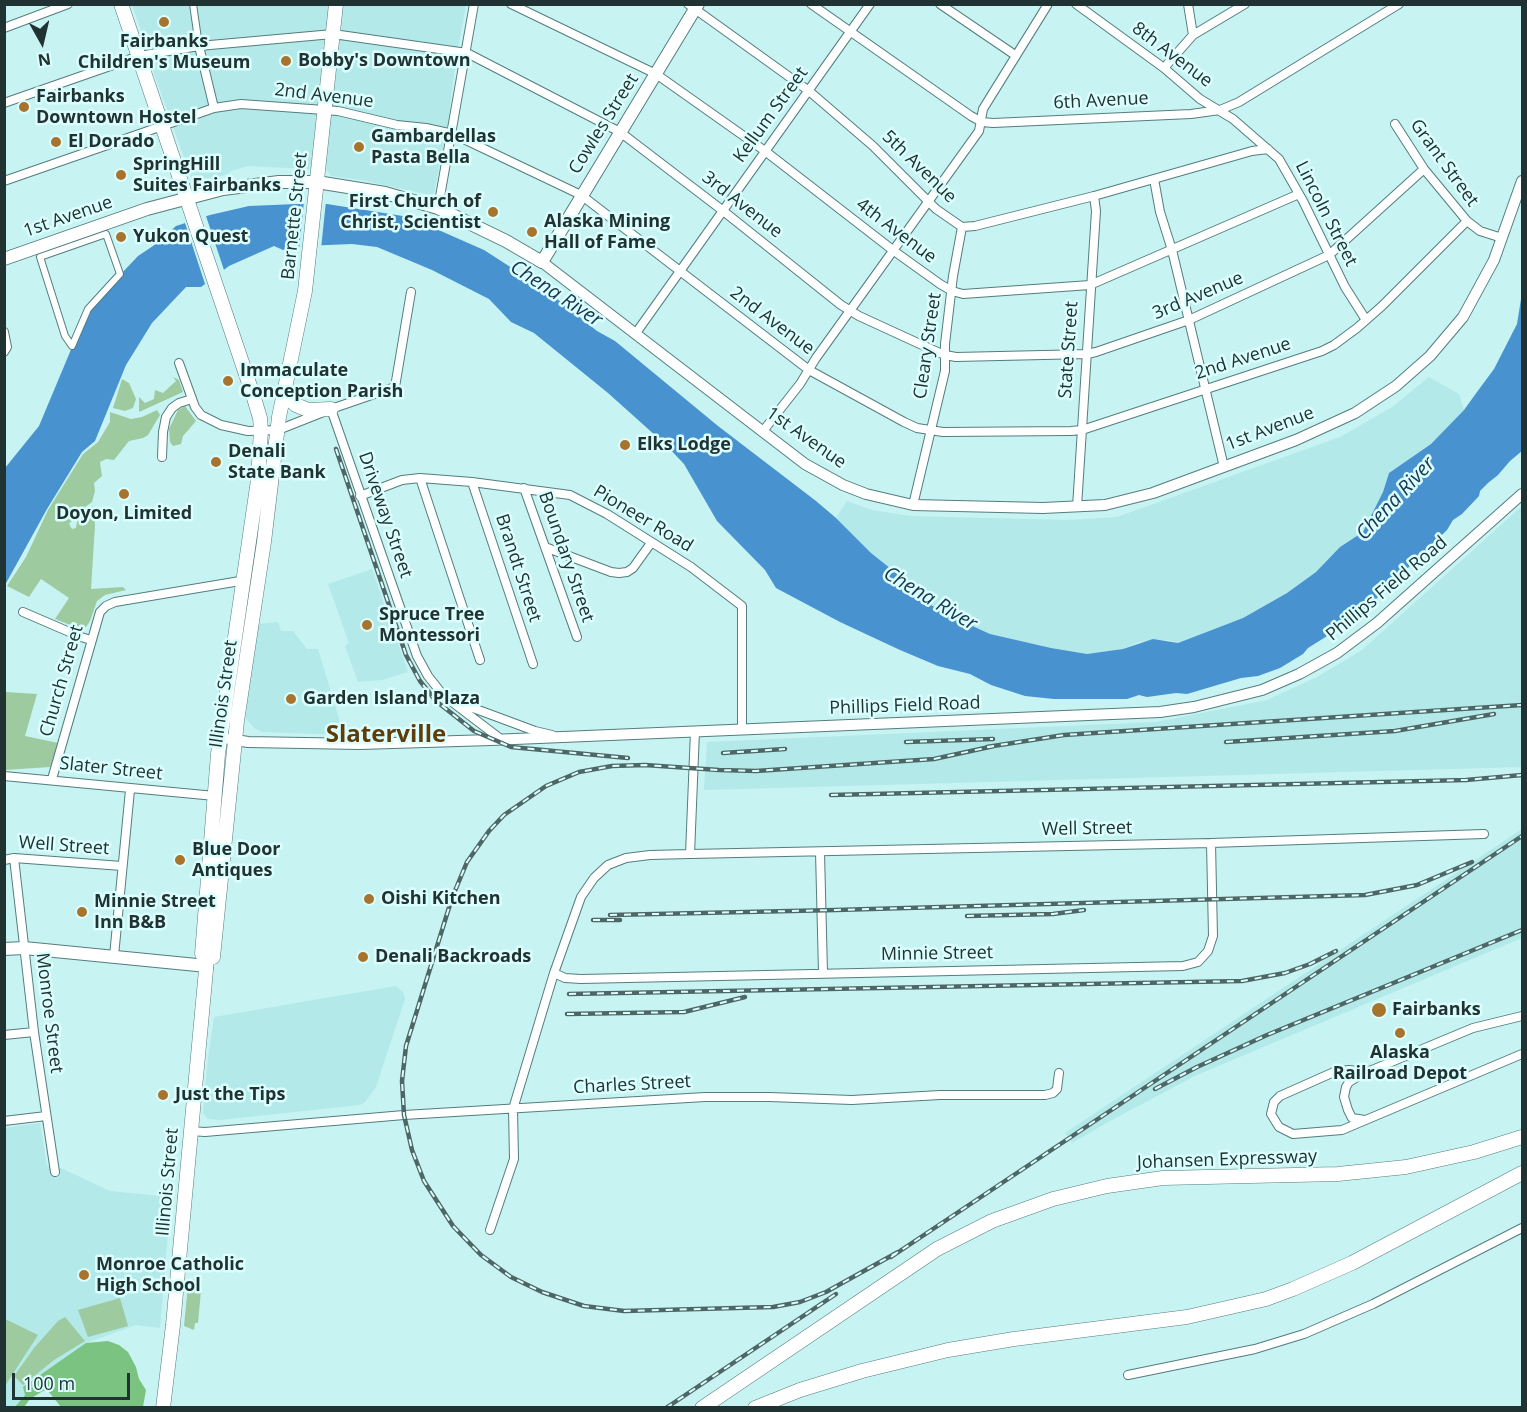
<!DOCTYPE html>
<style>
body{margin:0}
#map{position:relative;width:1527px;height:1412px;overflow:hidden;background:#c7f3f3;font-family:"Open Sans",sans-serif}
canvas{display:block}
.frame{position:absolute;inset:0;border:6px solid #213232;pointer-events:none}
.north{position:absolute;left:12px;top:12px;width:60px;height:60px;-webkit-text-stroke:4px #dbfefe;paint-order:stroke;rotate:172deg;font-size:16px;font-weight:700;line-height:24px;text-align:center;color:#213232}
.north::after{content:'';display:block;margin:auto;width:21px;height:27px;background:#213232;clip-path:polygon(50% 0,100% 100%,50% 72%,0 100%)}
.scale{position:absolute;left:12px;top:1373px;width:118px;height:27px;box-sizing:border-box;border:3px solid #213232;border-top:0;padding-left:8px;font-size:18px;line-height:21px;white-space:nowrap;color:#213232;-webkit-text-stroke:4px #dbfefe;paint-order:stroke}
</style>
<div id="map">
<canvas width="1527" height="1412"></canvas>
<div class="frame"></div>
<div class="north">N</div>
<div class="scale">100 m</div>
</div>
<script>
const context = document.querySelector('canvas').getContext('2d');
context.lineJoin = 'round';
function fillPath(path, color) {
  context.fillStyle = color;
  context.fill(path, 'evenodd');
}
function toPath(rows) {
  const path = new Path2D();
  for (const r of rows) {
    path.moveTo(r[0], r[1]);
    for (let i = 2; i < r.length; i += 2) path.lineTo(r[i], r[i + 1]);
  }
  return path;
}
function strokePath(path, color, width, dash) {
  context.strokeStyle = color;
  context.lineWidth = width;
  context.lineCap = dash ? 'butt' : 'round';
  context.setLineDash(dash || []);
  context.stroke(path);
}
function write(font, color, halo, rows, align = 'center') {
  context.font = font + ' "Open Sans",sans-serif';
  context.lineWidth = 5;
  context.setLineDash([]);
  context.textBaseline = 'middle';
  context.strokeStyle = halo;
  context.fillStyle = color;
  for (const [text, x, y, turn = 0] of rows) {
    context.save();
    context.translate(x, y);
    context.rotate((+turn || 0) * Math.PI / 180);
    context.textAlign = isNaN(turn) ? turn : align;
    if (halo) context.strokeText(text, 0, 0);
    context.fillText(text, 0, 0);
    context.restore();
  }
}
const built = toPath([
 [132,5,466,5,455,66,448,124,434,193,431,195,361,180,331,176,327,170,248,166,231,171,228,174,215,178,192,180,151,65,147,46],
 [1429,377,1459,394,1464,410,1431,444,1389,473,1383,492,1363,532,1340,547,1316,572,1287,593,1243,618,1178,643,1168,640,1139,642,1123,649,1087,654,1051,648,990,634,946,614,911,593,905,580,871,553,836,518,847,501,872,510,910,516,1068,520,1117,517,1340,437,1392,407],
 [1522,506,1522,767,704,790,707,742,1156,722,1267,700,1317,677,1362,650],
 [372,569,408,672,382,680,358,682,345,646,349,643,328,584],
 [278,622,281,631,293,631,307,649,318,649,344,735,262,732,254,728,245,717,258,624],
 [1522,829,1522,938,1197,1075,1110,1121,1072,1143,1065,1133],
 [396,986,403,992,405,999,376,1087,365,1102,360,1105,220,1120,208,1119,203,1113,208,1058,214,1017],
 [40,1123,47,1166,61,1168,110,1191,171,1197,160,1328,136,1325,86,1343,25,1394,15,1408,4,1407,4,1128]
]);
const green = toPath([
 [173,377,179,380,183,392,139,412,139,397,145,403,154,399,155,390,163,393,176,381],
 [122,379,129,383,136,399,133,408,125,411,113,408],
 [185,406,196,421,183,436,181,444,173,446,170,442,169,429,178,410],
 [157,410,160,415,148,435,143,438,129,441,114,460,106,459,100,462,102,476,94,483,95,491,92,502,81,510,69,524,72,529,76,528,78,516,93,506,95,525,91,589,123,587,126,590,105,595,97,601,90,621,86,627,78,628,55,619,69,598,41,579,29,597,7,586,26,557,48,510,83,454,98,442,110,422,110,412,131,419,142,417],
 [5,692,37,694,25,736,58,743,50,767,5,770],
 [192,1279,202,1280,198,1323,195,1323,194,1330,184,1326,188,1285],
 [120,1298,128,1326,88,1337,78,1310],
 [65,1317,85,1341,54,1360,23,1385,14,1376,34,1348,58,1321],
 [5,1319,38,1335,5,1386]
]);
const forest = toPath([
 [108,1341,119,1345,128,1352,136,1367,139,1379,146,1390,143,1407,61,1407,48,1391,43,1391,30,1399,24,1407,15,1407,25,1395,23,1387,53,1366,86,1343]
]);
const water = toPath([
 [297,204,327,204,409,217,484,250,546,290,597,331,615,341,718,426,816,501,836,518,871,553,905,580,911,593,946,614,990,634,1051,648,1087,654,1123,649,1153,639,1178,643,1243,618,1287,593,1316,572,1340,547,1363,532,1383,492,1389,473,1431,444,1464,410,1477,392,1494,369,1517,324,1522,293,1522,451,1510,461,1498,475,1488,483,1480,491,1479,496,1462,514,1453,520,1447,530,1376,599,1360,613,1352,615,1343,626,1308,648,1303,654,1280,668,1258,676,1241,678,1187,694,1176,693,1147,697,1139,695,1127,699,1054,699,1025,696,991,685,970,674,938,666,900,650,840,622,776,588,765,570,717,521,684,464,666,445,608,393,534,333,511,322,489,299,432,270,377,247,352,244,304,246,283,250,274,246,229,266,201,287,186,287,152,323,126,365,95,441,82,452,47,509,5,585,5,468,39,426,88,309,138,256,153,246,176,226,210,215,249,206]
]);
const pier = toPath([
 [304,201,326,201,321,249,299,250],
 [205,213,225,273,206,287,184,220]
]);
const pedestrian = toPath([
 [193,4,199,46],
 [106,234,120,274,88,309,72,346,65,336,40,257,106,234]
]);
const minor = toPath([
 [511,4,656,74,765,151,894,251,940,284,952,291,963,294,1090,285,1299,194],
 [688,4,809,91,873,146,936,209,962,227,975,226,1094,196,1252,151,1268,149],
 [811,4,971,116,982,122,993,123,1191,114,1220,110,1239,102,1399,4],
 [940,4,1015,55],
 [1076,4,1164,68,1200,99,1233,119,1279,159,1303,201,1345,287,1366,320],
 [1188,4,1193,35],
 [4,28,68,4],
 [199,46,214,108],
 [1164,68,1193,35,1245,4],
 [4,103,139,56,199,46,333,34,467,53,620,132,722,210,841,305,859,316,933,350,945,355,956,357,1087,354,1096,352,1189,320,1329,255,1424,169],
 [1395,124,1424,169,1467,221,1480,231,1502,238],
 [1154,179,1160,212,1172,250,1224,467],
 [4,181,214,108,241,104,338,111,397,125,426,128,453,134,581,195,809,370,904,422,917,428,943,432,1071,431,1082,430,1322,351,1334,345,1357,328,1382,306,1467,221],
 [438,208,474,4],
 [4,332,7,347,4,352],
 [636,333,870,4],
 [179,363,195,407,201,415,221,425,248,431,278,430,331,409,395,387,411,292],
 [331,409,417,656,428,676,443,695,502,740],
 [763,431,800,384,816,358,979,131,983,109,1048,4],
 [162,457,163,432,166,417,172,408,179,403,192,399],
 [420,478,480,660],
 [472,482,533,664],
 [524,488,577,637],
 [360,496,402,480,420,478,472,482,570,495,607,514,691,567,742,606,742,730],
 [913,505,945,371,945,344,953,276,962,227],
 [1077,507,1096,211,1094,196],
 [545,547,611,572,619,573,627,572,633,568,651,543],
 [23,612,81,637,91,640],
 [465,705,535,731,552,735],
 [4,776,215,796],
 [52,779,100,612,106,606,115,602,246,580],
 [820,852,823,973],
 [690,854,1211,843,1484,834],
 [14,858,34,1032,55,1172],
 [4,860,14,858,122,866],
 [114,956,130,790],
 [554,973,565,978,581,979,1183,966,1198,962,1208,951,1213,936,1211,843],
 [1522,1016,1473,1028,1372,1070,1365,1072,1349,1070,1334,1072,1280,1096,1274,1102,1271,1114,1279,1127,1293,1134,1342,1130,1522,1054],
 [4,1035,34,1032],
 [1365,1072,1349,1082,1346,1087,1344,1097,1348,1110,1352,1118,1365,1120],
 [4,1121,46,1116],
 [190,1131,205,1132,404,1115,705,1097,769,1097,852,1100,940,1095,1045,1095,1053,1093,1057,1089,1059,1073],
 [490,1230,514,1159,513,1109,554,973,581,897,594,878,608,865,626,858,650,855,690,854,695,731],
 [1128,1375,1255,1349,1304,1334,1373,1304,1522,1228]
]);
const tertiary = toPath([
 [542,262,805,464,843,485,866,494,913,505,1043,508,1105,505,1153,493,1296,440,1355,413,1396,386,1430,356,1463,317,1494,260,1522,181],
 [229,739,248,742,360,744,491,740,1160,712,1194,707,1262,690,1299,674,1337,653,1377,623,1522,494]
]);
const secondary = toPath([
 [4,259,147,209,223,189,279,182,317,182,385,193,438,208,506,241,542,262,698,4],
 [4,949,24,948,207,966]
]);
const primary = toPath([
 [121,4,254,398,260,418,261,430,258,480,218,754,202,954,207,959,173,1325,163,1408],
 [284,395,296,405,308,410,331,409],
 [207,959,213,957,237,721,264,542,279,417,305,291,336,4]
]);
const trunk = toPath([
 [702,1408,937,1249,992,1221,1053,1199,1107,1186,1163,1178,1338,1174,1406,1167,1474,1152,1522,1137],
 [755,1408,800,1390,862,1371,948,1350,1014,1339,1187,1317,1266,1299,1293,1289,1352,1263,1522,1173]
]);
const rail = toPath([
 [336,449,406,655,420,681,436,701,474,731,511,747,628,758],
 [906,742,993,739],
 [1226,742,1395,731,1494,714],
 [987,747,1064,735,1522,705],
 [723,753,785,749],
 [831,795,1466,780,1522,775],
 [610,915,836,910,1365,895,1417,885,1472,862],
 [967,916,1053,914,1084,910],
 [593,920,620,920],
 [569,994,1242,981,1285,973,1310,964,1336,951],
 [567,1014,684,1012,745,997],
 [1155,1089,1197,1067,1267,1035,1522,930],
 [898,1252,826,1292,800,1302,773,1307,624,1311,584,1306,542,1292,511,1277,481,1255,453,1226,424,1181,412,1150,404,1115,402,1081,406,1046,452,898,467,862,489,831,504,815,546,786,579,772,612,766,645,765,719,770,756,771,934,759,994,746],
 [891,1257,1522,836],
 [666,1408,836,1294]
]);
const markers = [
 [164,22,6,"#a8742d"],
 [286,61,6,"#a8742d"],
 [24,107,6,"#a8742d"],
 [56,142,6,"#a8742d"],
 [359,147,6,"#a8742d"],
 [121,175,6,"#a8742d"],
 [493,212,6,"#a8742d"],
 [532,232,6,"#a8742d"],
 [121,237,6,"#a8742d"],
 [228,381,6,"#a8742d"],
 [625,445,6,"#a8742d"],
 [216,462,6,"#a8742d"],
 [124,494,6,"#a8742d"],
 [367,625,6,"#a8742d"],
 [291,699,6,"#a8742d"],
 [180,860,6,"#a8742d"],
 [369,899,6,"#a8742d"],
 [82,912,6,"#a8742d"],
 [363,957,6,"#a8742d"],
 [1379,1010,8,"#a8742d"],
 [1400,1033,6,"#a8742d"],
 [163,1095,6,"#a8742d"],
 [84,1275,6,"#a8742d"]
];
const poiNames = [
 ["Fairbanks",164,42,"center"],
 ["Children's Museum",164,63,"center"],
 ["Bobby's Downtown",298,61],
 ["Fairbanks",36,97],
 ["Downtown Hostel",36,118],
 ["Gambardellas",371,137],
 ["Pasta Bella",371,158],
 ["El Dorado",68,142],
 ["SpringHill",133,165],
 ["Suites Fairbanks",133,186],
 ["First Church of",481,202,"right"],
 ["Christ, Scientist",481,223,"right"],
 ["Alaska Mining",544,222],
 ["Hall of Fame",544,243],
 ["Yukon Quest",133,237],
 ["Immaculate",240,371],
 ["Conception Parish",240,392],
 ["Elks Lodge",637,445],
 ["Denali",228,452],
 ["State Bank",228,473],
 ["Doyon, Limited",124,514,"center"],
 ["Spruce Tree",379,615],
 ["Montessori",379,636],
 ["Garden Island Plaza",303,699],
 ["Blue Door",192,850],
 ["Antiques",192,871],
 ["Oishi Kitchen",381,899],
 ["Minnie Street",94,902],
 ["Inn B&B",94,923],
 ["Denali Backroads",375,957],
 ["Fairbanks",1392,1010],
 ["Alaska",1400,1053,"center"],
 ["Railroad Depot",1400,1074,"center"],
 ["Just the Tips",175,1095],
 ["Monroe Catholic",96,1265],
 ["High School",96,1286]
];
const streetNames = [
 ["8th Avenue",1172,55,37],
 ["2nd Avenue",324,96,7],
 ["6th Avenue",1101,101,-3],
 ["Kellum Street",771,115,-54],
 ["Cowles Street",604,124,-58],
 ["Grant Street",1444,163,54],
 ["5th Avenue",919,167,44],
 ["3rd Avenue",742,205,38],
 ["Lincoln Street",1326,214,63],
 ["Barnette Street",295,216,-84],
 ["1st Avenue",68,217,-19],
 ["4th Avenue",896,231,37],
 ["3rd Avenue",1198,296,-23],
 ["2nd Avenue",772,321,37],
 ["Cleary Street",928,346,-82],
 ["State Street",1069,350,-86],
 ["2nd Avenue",1243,359,-18],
 ["1st Avenue",1270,429,-21],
 ["1st Avenue",806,438,35],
 ["Driveway Street",385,515,71],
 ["Pioneer Road",643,519,31],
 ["Boundary Street",566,557,71],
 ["Brandt Street",518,568,72],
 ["Phillips Field Road",1387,589,-40],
 ["Church Street",62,681,-74],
 ["Illinois Street",224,694,-82],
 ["Phillips Field Road",905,706,-2],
 ["Slater Street",111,769,6],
 ["Well Street",1087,829,-1],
 ["Well Street",64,846,4],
 ["Minnie Street",937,954,-1],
 ["Monroe Street",49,1013,83],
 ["Charles Street",632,1085,-3],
 ["Johansen Expressway",1227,1160,-2],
 ["Illinois Street",168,1182,-85]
];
const waterNames = [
 ["Chena River",556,294,33],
 ["Chena River",1396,499,-47],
 ["Chena River",930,599,31]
];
const districtNames = [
 ["Slaterville",386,735]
];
fillPath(built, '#b3e9e9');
fillPath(green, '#9dca9f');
fillPath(forest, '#7bc380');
fillPath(water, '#4792cf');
fillPath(pier, '#c7f3f3');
strokePath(pedestrian, '#547d7d', 8);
strokePath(minor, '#547d7d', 10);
strokePath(tertiary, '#547d7d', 12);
strokePath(secondary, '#547d7d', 14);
strokePath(primary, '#547d7d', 15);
strokePath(trunk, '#547d7d', 15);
strokePath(pedestrian, '#fff', 6);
strokePath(minor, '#fff', 8);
strokePath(tertiary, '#fff', 10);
strokePath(secondary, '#fff', 12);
strokePath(primary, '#fff', 14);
strokePath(trunk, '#fff', 14);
strokePath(rail, '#4e6666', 4.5);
strokePath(rail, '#dbfefe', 2, [7]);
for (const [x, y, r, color] of markers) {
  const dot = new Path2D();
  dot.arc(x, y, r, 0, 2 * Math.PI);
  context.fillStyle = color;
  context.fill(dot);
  strokePath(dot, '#dbfefe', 2);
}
write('bold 18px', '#213232', '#dbfefe', poiNames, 'left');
write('18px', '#213232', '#dbfefe', streetNames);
write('italic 20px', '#183751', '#dbfefe', waterNames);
write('bold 24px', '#603d08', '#dbfefe', districtNames);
</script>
